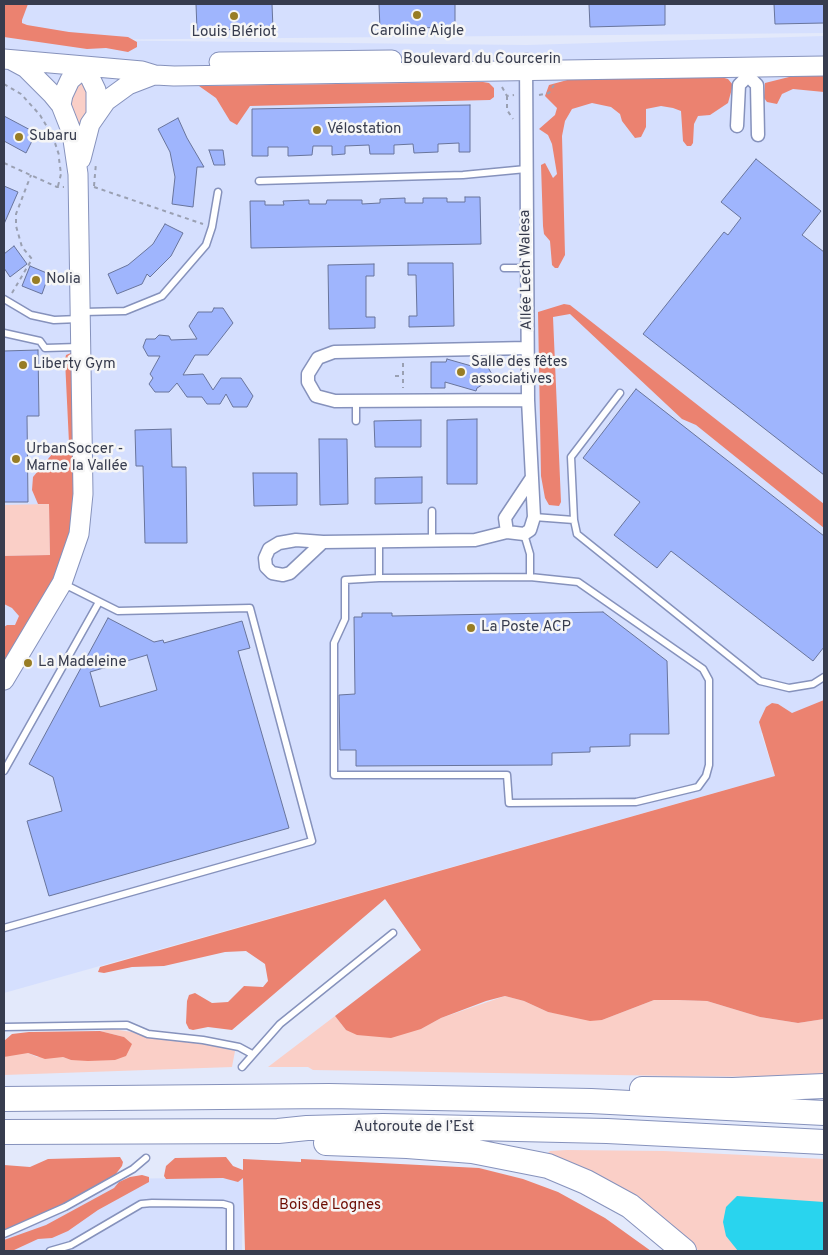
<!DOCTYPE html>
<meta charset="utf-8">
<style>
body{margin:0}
#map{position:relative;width:828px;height:1255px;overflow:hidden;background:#e3e9fb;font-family:Overpass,sans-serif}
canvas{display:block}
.frame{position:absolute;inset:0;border:5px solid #373c4e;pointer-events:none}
</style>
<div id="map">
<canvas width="828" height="1255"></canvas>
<div class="frame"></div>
</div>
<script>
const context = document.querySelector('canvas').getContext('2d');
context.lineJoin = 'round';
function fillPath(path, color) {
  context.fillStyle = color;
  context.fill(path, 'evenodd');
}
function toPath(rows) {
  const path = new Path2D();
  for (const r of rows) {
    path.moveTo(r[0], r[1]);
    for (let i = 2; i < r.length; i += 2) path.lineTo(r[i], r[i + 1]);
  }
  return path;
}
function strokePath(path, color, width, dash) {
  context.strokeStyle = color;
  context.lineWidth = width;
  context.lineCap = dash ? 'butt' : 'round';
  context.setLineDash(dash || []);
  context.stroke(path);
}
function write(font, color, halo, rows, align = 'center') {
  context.font = font + ' Overpass,sans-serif';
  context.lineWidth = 5;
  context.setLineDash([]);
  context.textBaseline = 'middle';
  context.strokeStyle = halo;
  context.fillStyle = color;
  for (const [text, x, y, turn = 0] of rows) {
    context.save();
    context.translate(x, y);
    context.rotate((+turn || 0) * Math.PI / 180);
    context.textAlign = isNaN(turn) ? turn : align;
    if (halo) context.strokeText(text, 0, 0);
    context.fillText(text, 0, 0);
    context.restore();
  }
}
const built = toPath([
 [4,4,824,4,824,33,73,40,527,45,824,36,824,721,761,733,775,776,4,993],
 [243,1178,242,1251,4,1251,4,1179]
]);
const green = toPath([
 [79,77,92,98,81,131,68,103],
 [49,504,50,555,4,556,4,505],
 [505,996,524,1001,548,1012,602,1020,654,1000,678,1000,707,1001,760,1017,798,1023,824,1019,824,1074,782,1077,675,1076,313,1070,308,1067,268,1067,335,1016,346,1030,421,1029,441,1018],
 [112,1029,132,1032,149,1038,204,1044,235,1051,232,1067,4,1075,4,1057,19,1053,28,1053,37,1057,63,1057,71,1060,115,1060,124,1037,100,1031],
 [567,1150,664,1151,824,1159,824,1251,699,1251,676,1230,546,1155,550,1151]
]);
const forest = toPath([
 [4,4,28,4,22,20,22,23,27,25,69,32,128,37,137,42,137,47,128,52,106,48,87,49,4,37],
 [797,75,824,75,824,92,793,89,782,94,777,104,767,102,764,98,765,83],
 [717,76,728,79,733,85,728,103,710,115,698,116,694,124,693,143,691,146,687,146,683,141,681,111,673,108,661,106,646,109,646,127,641,137,635,138,622,121,620,114,611,107,592,103,572,109,565,121,562,136,565,255,558,268,555,268,552,265,550,241,544,234,543,226,541,165,545,163,553,178,557,174,552,144,548,135,539,129,555,115,557,108,545,96,549,85,571,79],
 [483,82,489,83,494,88,494,97,490,100,250,106,237,125,230,121,216,98,199,86],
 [564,304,570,305,824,504,824,528,696,425,682,419,570,314,553,317,561,502,559,506,549,505,545,498,541,476,538,312],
 [71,353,75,356,77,476,71,535,58,576,4,668,4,627,7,625,15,625,19,616,12,608,4,604,4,556,50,555,49,504,38,504,32,490,33,477,58,447,69,443,65,360,66,355],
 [824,700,824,1019,798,1023,760,1017,707,1001,678,1000,654,1000,602,1020,590,1021,548,1012,524,1001,505,996,486,1001,441,1018,421,1029,391,1038,357,1035,346,1030,335,1016,421,950,385,899,232,1030,208,1027,193,1030,189,1029,186,1023,187,1001,189,995,195,993,212,1003,228,1002,244,986,263,987,268,981,265,964,246,951,225,952,164,966,132,967,104,973,98,972,100,967,775,776,759,722,766,707,772,703,778,704,792,713],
 [100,1031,124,1037,132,1044,126,1056,115,1060,88,1061,71,1060,63,1057,45,1059,28,1053,4,1057,4,1041,12,1034,29,1032],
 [120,1157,123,1162,122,1166,115,1175,52,1210,4,1230,4,1165,30,1167,48,1159],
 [226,1157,233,1166,243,1170,243,1159,301,1162,301,1159,479,1168,523,1179,558,1192,605,1218,651,1251,245,1251,243,1178,238,1182,223,1178,166,1179,164,1176,166,1166,175,1158],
 [142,1175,149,1177,149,1182,98,1210,68,1231,52,1238,38,1239,12,1251,4,1251,4,1240,46,1225,114,1188,119,1182,130,1177]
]);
const water = toPath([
 [737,1196,824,1202,824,1251,738,1251,726,1236,723,1222,726,1207]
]);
const building = toPath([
 [196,4,272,4,273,29,197,30,196,4],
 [379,4,455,4,455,27,380,29,379,4],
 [589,4,665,4,665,25,590,27,589,4],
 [774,4,824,4,824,23,775,24,774,4],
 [470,105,470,152,459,152,459,143,438,144,438,152,414,153,413,144,394,145,394,154,370,154,369,145,345,146,345,154,332,155,332,146,313,146,312,155,288,156,288,147,268,147,268,156,252,156,252,109,470,105],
 [4,116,36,133,26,153,4,141,4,116],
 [178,118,187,138,204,167,197,167,193,207,172,204,175,177,170,152,158,129,178,118],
 [209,150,223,150,225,165,214,165,209,150],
 [756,159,821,211,802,235,824,252,824,475,643,334,724,232,728,235,741,218,721,202,756,159],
 [4,186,18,192,4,224,4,186],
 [465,197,480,197,481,244,251,248,250,201,265,201,265,205,284,205,283,201,309,200,309,204,326,204,327,200,362,200,362,204,380,203,380,199,405,198,405,203,423,203,423,198,447,198,447,202,465,202,465,197],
 [165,224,183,233,171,256,150,277,147,274,142,284,117,294,108,274,128,265,146,250,153,244,165,224],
 [14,246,27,264,10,277,4,268,4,254,14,246],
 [408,263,453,263,454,326,409,327,409,316,417,316,416,275,408,275,408,263],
 [374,264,374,276,366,276,366,317,375,317,375,328,329,329,328,265,374,264],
 [30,266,49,274,42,294,22,286,30,266],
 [214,308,223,308,233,323,208,355,195,355,183,375,203,374,213,390,221,378,241,378,253,396,247,407,233,407,226,394,220,404,207,404,202,397,187,397,177,383,169,392,155,392,149,384,153,378,150,374,160,356,148,356,143,347,146,339,155,339,159,335,169,336,171,340,197,339,189,326,198,312,212,312,214,308],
 [38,350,39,416,27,416,28,502,4,502,4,351,38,350],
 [447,359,475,367,485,362,494,378,477,388,476,391,445,382,445,388,431,388,431,362,446,362,447,359],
 [636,389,824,536,824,647,813,661,671,551,657,568,614,535,640,502,583,458,636,389],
 [477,419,477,484,447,484,447,420,477,419],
 [421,420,421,447,375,447,374,421,421,420],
 [171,429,172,467,186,467,187,543,145,543,143,466,136,466,135,430,171,429],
 [319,439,347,439,348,504,320,505,319,439],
 [253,473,297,473,297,505,254,506,253,473],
 [422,477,422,503,375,504,375,478,422,477],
 [603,612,667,661,669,734,630,734,630,746,590,747,590,752,552,753,552,765,356,766,356,750,340,750,339,695,355,694,354,617,362,617,362,613,392,613,392,616,603,612],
 [108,618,154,642,163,640,164,643,242,621,250,648,238,651,289,828,49,896,27,821,62,811,53,777,29,764,108,618],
 [147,655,157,690,100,707,90,672,147,655]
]);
const path = toPath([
 [4,84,21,94,40,115,53,137,59,155],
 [502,87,507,96,514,95],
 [539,95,549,93,554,85],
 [507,96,507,110,513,119],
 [59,159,61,174],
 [4,163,57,187,64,187],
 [58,186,61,174],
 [94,186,96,163],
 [94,187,203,224],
 [12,293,32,259,22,247,16,226,16,214,31,175],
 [403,363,403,388],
 [395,376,403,376]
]);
const lane = toPath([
 [259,181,463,175,526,169],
 [504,268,526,268],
 [4,299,31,315,54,320,79,319],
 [83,312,125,311,162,296,206,245,212,227,218,192],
 [4,333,40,341,45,348,78,347],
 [356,401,356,421],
 [432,511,432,541],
 [534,517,574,520,577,534,760,681,789,688,813,684,824,677],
 [574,520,571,457,620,393],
 [379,541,379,578,530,577,530,554,524,534],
 [379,578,345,580,345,619,334,643,334,775,507,775,509,803,636,802,698,787,706,776,709,765,709,680,703,669,578,582,530,577],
 [4,771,99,602],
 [4,928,312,841,250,608,118,611,64,584],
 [4,1027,127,1025,148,1034,203,1040,239,1047,252,1054],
 [242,1067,280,1024,393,933],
 [4,1234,65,1207,133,1169,146,1158],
 [50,1251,71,1245,141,1204,152,1203,223,1204,230,1206,230,1251]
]);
const street = toPath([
 [526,60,528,400,534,517,530,530,524,534,507,532,505,518,531,479],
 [737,126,739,85,748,76,757,85,758,135],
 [527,348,334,352,318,358,308,374,308,382,316,396,335,401,528,400],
 [323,542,290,573,283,575,272,573,266,567,265,558,269,549,279,543,296,540,323,542,475,540,507,532]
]);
const secondary = toPath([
 [4,59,142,71,155,75,174,76,824,66],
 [219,62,392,60],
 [85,67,96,90,96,112],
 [61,105,63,95,70,80,85,67],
 [81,159,90,124,106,101,128,85,154,75],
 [4,680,62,583,79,534,83,494,78,174,72,133,61,105,52,94,26,68,13,61]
]);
const highway = toPath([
 [642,1089,733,1090,824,1086],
 [4,1099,329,1096,591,1101,824,1113],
 [4,1132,278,1131,307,1128,383,1126,607,1131,824,1142],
 [326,1143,407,1146,472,1151,548,1166,586,1182,630,1206,684,1251]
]);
const markers = [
 [417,15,5,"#987d25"],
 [234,16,5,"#987d25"],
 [317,130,5,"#987d25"],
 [19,137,5,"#987d25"],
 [36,280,5,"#987d25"],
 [23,365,5,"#987d25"],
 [461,372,5,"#987d25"],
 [16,459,5,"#987d25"],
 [471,628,5,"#987d25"],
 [28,663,5,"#987d25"]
];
const poiNames = [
 ["Caroline Aigle",417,32,"center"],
 ["Louis Blériot",234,33,"center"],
 ["Vélostation",327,130],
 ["Subaru",29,137],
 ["Nolia",46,280],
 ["Salle des fêtes",471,363],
 ["associatives",471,380],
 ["Liberty Gym",33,365],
 ["UrbanSoccer -",26,450],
 ["Marne la Vallée",26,467],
 ["La Poste ACP",481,628],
 ["La Madeleine",38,663]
];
const streetNames = [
 ["Boulevard du Courcerin",482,60],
 ["Allée Lech Walesa",527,270,-91],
 ["Autoroute de l’Est",414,1128]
];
const parkNames = [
 ["Bois de Lognes",330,1206]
];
fillPath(built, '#d5dffe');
fillPath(green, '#facfc7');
fillPath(forest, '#eb8270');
fillPath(water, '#29d4ee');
fillPath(building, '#9fb5fd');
strokePath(building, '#69759c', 1);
strokePath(lane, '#8692bc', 9);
strokePath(street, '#8692bc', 15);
strokePath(secondary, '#8692bc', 21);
strokePath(highway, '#8692bc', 26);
strokePath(path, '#9aa0b2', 2, [4, 4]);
strokePath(lane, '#fff', 6);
strokePath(street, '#fff', 12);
strokePath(secondary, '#fff', 19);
strokePath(highway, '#fff', 24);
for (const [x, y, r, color] of markers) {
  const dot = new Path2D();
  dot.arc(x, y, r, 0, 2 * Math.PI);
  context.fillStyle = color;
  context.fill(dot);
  strokePath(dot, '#f6f6f6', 2);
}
write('15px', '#373c4e', '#f6f6f6', poiNames, 'left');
write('15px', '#373c4e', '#f6f6f6', streetNames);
write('15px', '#6c0c02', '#f6f6f6', parkNames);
</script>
